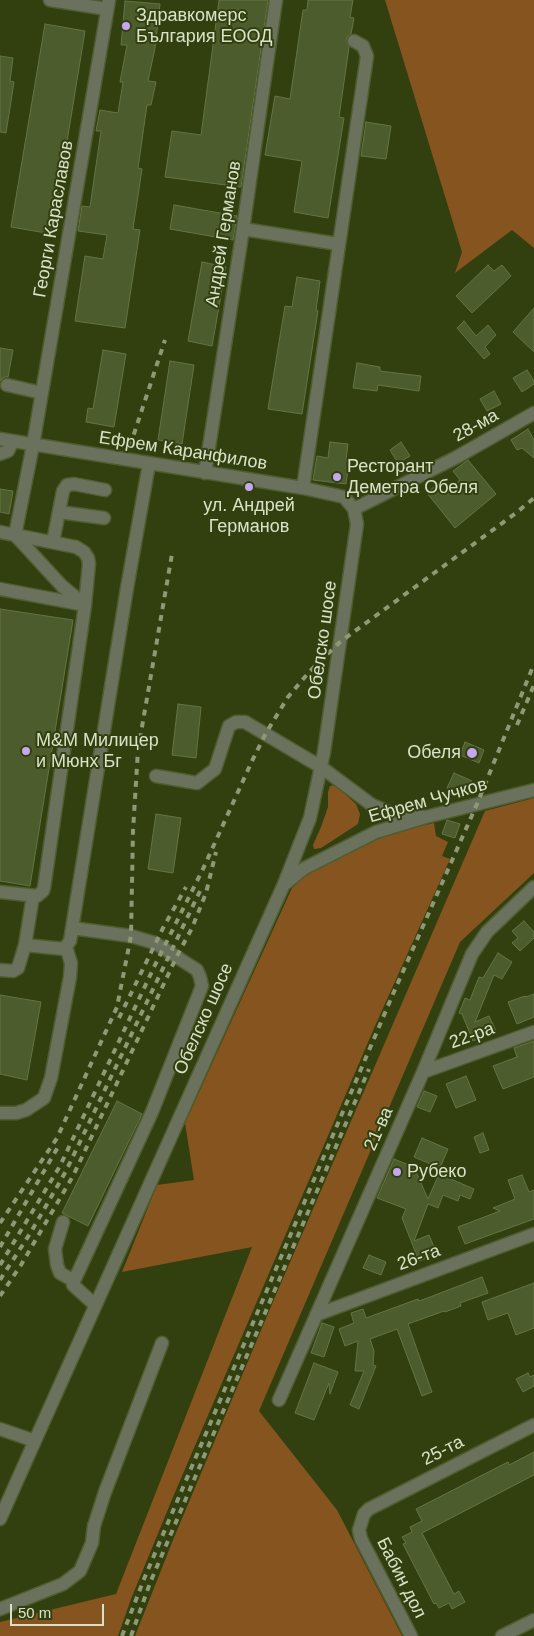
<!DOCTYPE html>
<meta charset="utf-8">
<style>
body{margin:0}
#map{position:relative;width:534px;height:1636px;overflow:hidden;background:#32400f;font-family:Helvetica,sans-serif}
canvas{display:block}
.scale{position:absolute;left:10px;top:1604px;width:94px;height:22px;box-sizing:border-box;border:2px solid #d9e2c8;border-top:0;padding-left:6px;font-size:15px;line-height:18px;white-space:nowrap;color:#d9e2c8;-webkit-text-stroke:4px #32400f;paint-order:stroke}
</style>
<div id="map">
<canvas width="534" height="1636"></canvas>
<div class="scale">50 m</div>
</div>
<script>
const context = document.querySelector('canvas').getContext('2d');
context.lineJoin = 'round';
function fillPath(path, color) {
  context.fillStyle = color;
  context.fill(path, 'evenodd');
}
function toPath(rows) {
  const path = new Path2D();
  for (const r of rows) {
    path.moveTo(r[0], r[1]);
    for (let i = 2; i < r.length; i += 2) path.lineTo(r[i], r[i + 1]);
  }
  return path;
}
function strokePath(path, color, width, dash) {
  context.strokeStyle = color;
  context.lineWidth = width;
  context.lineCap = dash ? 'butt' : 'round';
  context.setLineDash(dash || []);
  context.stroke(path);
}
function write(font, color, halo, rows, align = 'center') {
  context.font = font + ' Helvetica,sans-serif';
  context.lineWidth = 4;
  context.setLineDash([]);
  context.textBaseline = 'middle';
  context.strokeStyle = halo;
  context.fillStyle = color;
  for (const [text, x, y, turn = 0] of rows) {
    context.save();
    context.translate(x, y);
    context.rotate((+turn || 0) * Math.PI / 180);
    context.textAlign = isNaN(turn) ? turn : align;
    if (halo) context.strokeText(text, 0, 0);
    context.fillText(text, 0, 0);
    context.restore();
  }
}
const green = toPath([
 [385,0,534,0,534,248,512,230,455,273,462,252],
 [335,785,356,804,360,814,358,824,321,848,314,849,313,845,321,827,328,807,328,792,330,786],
 [534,798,534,873,460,942,259,1411,337,1510,402,1636,135,1636,173,1540,275,1297,485,811],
 [434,823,436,836,448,842,442,856,450,859,375,1026,173,1497,131,1599,118,1636,0,1636,0,1622,116,1594,252,1247,122,1272,157,1185,194,1180,185,1123,292,888,310,871,391,833]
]);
const building = toPath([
 [219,0,268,0,241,187,165,177,172,131,201,135,219,0],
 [308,0,353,0,350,17,354,18,351,34,347,37,346,41,349,47,339,117,344,118,328,218,294,212,302,161,265,155,275,96,290,99,303,10,307,10,308,0],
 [125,1,160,4,155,48,148,81,156,82,151,105,147,105,138,168,142,169,133,229,140,230,125,328,75,321,85,256,103,259,107,235,78,231,82,206,90,207,101,131,96,131,100,110,118,113,123,82,120,82,127,45,121,45,125,1],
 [45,24,85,31,52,234,11,227,45,24],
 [0,56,13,58,10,81,14,82,6,133,0,132,0,56],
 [366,122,391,126,386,159,361,156,366,122],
 [174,205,237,216,233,240,170,229,174,205],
 [202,262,226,267,212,346,188,341,202,262],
 [488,265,494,271,502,265,511,276,472,313,456,296,488,265],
 [297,277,320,281,316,310,318,311,302,414,268,409,285,306,292,307,297,277],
 [534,308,534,352,513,332,534,308],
 [464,321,476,336,488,325,496,335,485,347,490,354,484,359,457,328,464,321],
 [0,348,13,350,8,377,4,377,0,381,0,348],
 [103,350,126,354,114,427,86,422,88,408,93,409,103,350],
 [170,361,194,365,182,444,158,440,170,361],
 [357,363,380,367,380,371,421,376,419,391,378,385,377,391,353,388,357,363],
 [527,370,534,381,534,384,522,392,513,378,527,370],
 [494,391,501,404,487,411,480,399,494,391],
 [528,429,534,440,534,458,522,448,517,450,511,440,528,429],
 [330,442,348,444,346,460,349,461,346,484,313,480,317,456,328,458,330,442],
 [401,442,410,456,398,463,390,450,401,442],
 [468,460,496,494,455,528,427,493,435,486,443,495,460,480,453,471,468,460],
 [0,489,13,491,9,514,0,512,0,489],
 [0,609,73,620,30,886,0,881,0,609],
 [178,704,201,707,196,758,172,755,178,704],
 [465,742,484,750,479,763,460,755,465,742],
 [454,773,472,781,466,796,447,788,454,773],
 [156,814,181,818,173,873,148,869,156,814],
 [447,820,460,824,455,838,442,834,447,820],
 [524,921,534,932,534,938,520,951,512,943,518,938,512,931,524,921],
 [498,953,512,962,502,979,494,975,475,1022,489,1016,496,1031,473,1041,462,1014,459,1013,465,998,470,1000,479,977,483,978,498,953],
 [534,994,534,1017,517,1024,508,1002,525,996,526,997,534,994],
 [0,995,41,1002,27,1080,0,1074,0,995],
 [534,1041,534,1077,503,1089,493,1066,517,1057,514,1048,534,1041],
 [466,1076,476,1100,456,1108,446,1084,466,1076],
 [424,1091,437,1096,430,1112,417,1107,424,1091],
 [117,1101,142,1114,88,1226,62,1213,117,1101],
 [483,1133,489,1150,480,1153,474,1137,483,1133],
 [422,1138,448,1149,440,1168,414,1157,422,1138],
 [394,1159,414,1167,428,1199,439,1174,474,1189,470,1199,460,1195,458,1201,443,1195,438,1208,428,1204,414,1241,429,1235,437,1254,419,1261,402,1218,406,1209,377,1198,394,1159],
 [522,1175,529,1192,534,1190,534,1219,465,1244,458,1227,500,1211,493,1208,515,1199,508,1180,522,1175],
 [369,1255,386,1262,381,1275,363,1268,369,1255],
 [482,1277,488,1293,460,1303,461,1306,445,1312,444,1311,408,1324,432,1392,422,1396,397,1329,370,1339,374,1351,373,1365,376,1366,359,1409,350,1405,364,1371,355,1371,358,1341,345,1346,339,1329,354,1323,351,1313,363,1309,366,1318,418,1299,419,1301,430,1297,482,1277],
 [534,1283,534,1328,516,1335,508,1313,488,1320,482,1302,534,1283],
 [322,1323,334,1327,324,1357,311,1353,322,1323],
 [314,1363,338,1372,330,1394,329,1383,314,1420,295,1413,314,1363],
 [528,1373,530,1377,534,1375,534,1386,523,1392,516,1379,528,1373],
 [534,1452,534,1475,422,1533,454,1594,459,1591,465,1602,452,1609,449,1603,439,1608,436,1603,434,1604,403,1544,406,1543,402,1537,412,1532,410,1527,422,1521,416,1509,508,1462,509,1465,534,1452]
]);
const minor = toPath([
 [50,0,107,9],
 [243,229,338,244],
 [7,385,42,393],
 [0,439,303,488,344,497,354,509,357,524,324,752,310,818,284,884,0,1519],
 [0,454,8,451,13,441],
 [205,473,243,229,276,0],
 [303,488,367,56,363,46,354,41],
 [354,509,457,457,534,413],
 [59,512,104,518],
 [0,532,76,547,84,552,88,558,89,564,85,605,0,589],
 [15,535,33,445,109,0],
 [53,542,63,491,67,485,74,484,105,490],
 [156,776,197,783,215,769,229,726,236,722,245,722,321,767,372,805,396,815,426,817],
 [286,883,303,869,376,832,426,817,534,790],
 [0,892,37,896,43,891,44,888,85,605,62,586,15,535],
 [72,928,131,936,155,943,197,970,200,977,202,986,152,1112,74,1281,73,1285,95,1305],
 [25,945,64,949,70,941,127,588,149,464],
 [0,970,13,971,18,968,25,945,33,896],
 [423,1072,534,1032],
 [0,1113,16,1113,26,1110,44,1098,51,1078,70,977,71,963,66,947],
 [63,1222,55,1249,57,1265,60,1273,74,1281],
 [316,1315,534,1234],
 [279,1400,423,1072,472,954,487,932,534,887],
 [0,1429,35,1441],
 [0,1609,63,1584,80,1571,92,1543,94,1526,105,1492,162,1343],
 [411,1636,361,1539,359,1530,364,1514,369,1509,534,1425],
 [502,1636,534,1620]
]);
const rail = toPath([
 [130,446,165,340],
 [517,725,534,685],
 [119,1018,163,928,186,887],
 [0,1223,57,1138,117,1007,131,936,133,831,138,750,172,554],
 [0,1247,58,1147],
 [0,1265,60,1166,155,965,203,869,252,761,266,733,288,697,310,671,340,642,516,513,534,498],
 [0,1280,31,1232,66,1171,200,891],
 [0,1296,21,1265,73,1176,177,956,192,928,206,893,216,852],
 [122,1636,144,1579,393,994,477,804,534,664],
 [131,1636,150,1583,369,1069]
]);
const markers = [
 [126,26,5,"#c6a6f0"],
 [337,477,5,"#c6a6f0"],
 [249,487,5,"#c6a6f0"],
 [26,751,5,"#c6a6f0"],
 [472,753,6,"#c6a6f0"],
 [397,1172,5,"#c6a6f0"]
];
const poiNames = [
 ["Здравкомерс",136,16],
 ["България ЕООД",136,37],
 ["Ресторант",347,467],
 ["Деметра Обеля",347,488],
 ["ул. Андрей",249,506,"center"],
 ["Германов",249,527,"center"],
 ["М&M Mилицер",36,741],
 ["и Мюнх Бг",36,762],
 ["Обеля",461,753,"right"],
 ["Рубеко",407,1172]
];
const streetNames = [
 ["Георги Караславов",54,219,-80],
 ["Андрей Германов",224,234,-81],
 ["28-ма",476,426,-29],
 ["Ефрем Каранфилов",183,451,9],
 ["Обелско шосе",323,640,-82],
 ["Ефрем Чучков",428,801,-16],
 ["Обелско шосе",204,1019,-66],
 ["22-ра",472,1036,-20],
 ["21-ва",379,1129,-66],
 ["26-та",419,1258,-20],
 ["25-та",443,1451,-27],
 ["Бабин дол",401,1578,63]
];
fillPath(green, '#86541e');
fillPath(building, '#4d5c2c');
strokePath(building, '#647444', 1);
strokePath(minor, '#505d30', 15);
strokePath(minor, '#6a725d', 12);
strokePath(rail, '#8e9975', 4, [6, 6]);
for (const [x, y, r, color] of markers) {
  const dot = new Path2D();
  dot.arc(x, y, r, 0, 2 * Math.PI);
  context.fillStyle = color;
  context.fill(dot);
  strokePath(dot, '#32400f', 2);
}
write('18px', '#d9e2c8', '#32400f', poiNames, 'left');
write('18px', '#d9e2c8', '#32400f', streetNames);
</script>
